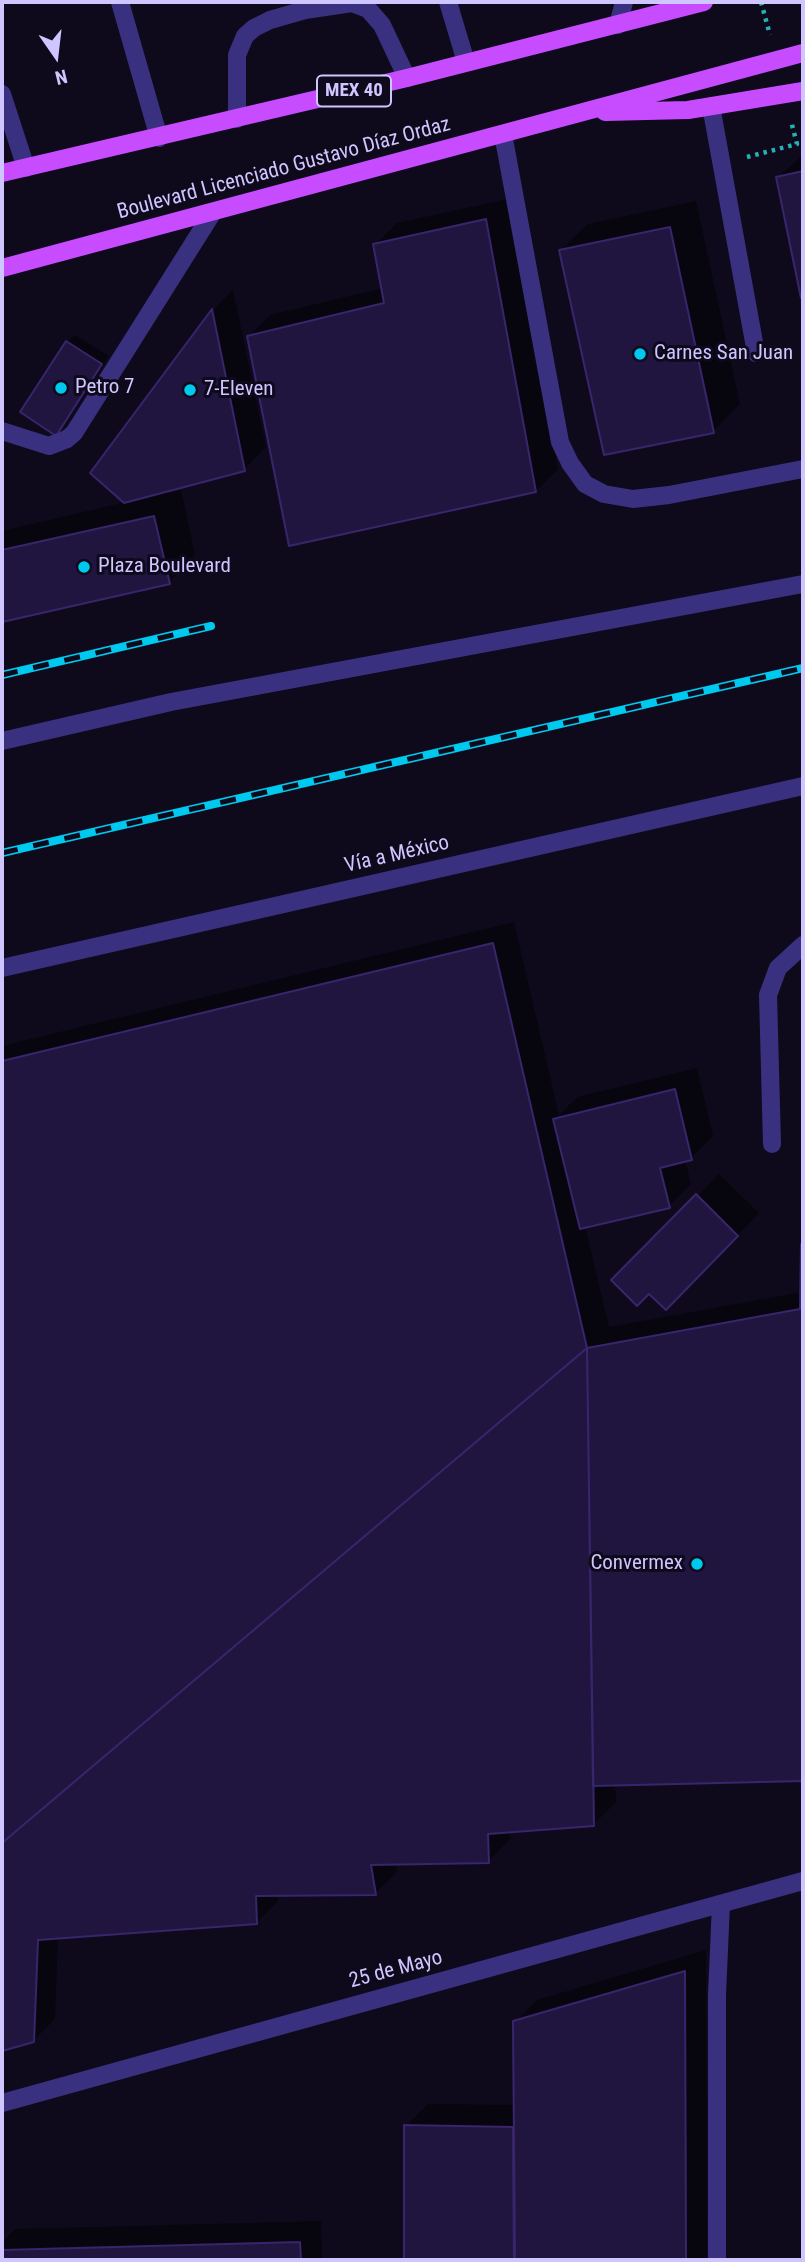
<!DOCTYPE html>
<meta charset="utf-8">
<style>
body{margin:0}
#map{position:relative;width:805px;height:2262px;overflow:hidden;background:#0e0a1c;font-family:"Roboto Condensed",sans-serif}
canvas{display:block}
.frame{position:absolute;inset:0;border:4px solid #cfc5ff;pointer-events:none}
.north{position:absolute;left:21px;top:21px;width:70px;height:70px;-webkit-text-stroke:5px #0e0a1c;paint-order:stroke;rotate:166deg;font-size:19px;font-weight:700;line-height:28px;text-align:center;color:#cfc5ff}
.north::after{content:'';display:block;margin:auto;width:24px;height:32px;background:#cfc5ff;clip-path:polygon(50% 0,100% 100%,50% 72%,0 100%)}
</style>
<div id="map">
<canvas width="805" height="2262"></canvas>
<div class="frame"></div>
<div class="north">N</div>
</div>
<script>
const context = document.querySelector('canvas').getContext('2d');
context.lineJoin = 'round';
function fillPath(path, color) {
  context.fillStyle = color;
  context.fill(path, 'evenodd');
}
function toPath(rows) {
  const path = new Path2D();
  for (const r of rows) {
    path.moveTo(r[0], r[1]);
    for (let i = 2; i < r.length; i += 2) path.lineTo(r[i], r[i + 1]);
  }
  return path;
}
function strokePath(path, color, width, dash) {
  context.strokeStyle = color;
  context.lineWidth = width;
  context.lineCap = dash ? 'butt' : 'round';
  context.setLineDash(dash || []);
  context.stroke(path);
}
function write(font, color, halo, rows, align = 'center') {
  context.font = font + ' "Roboto Condensed",sans-serif';
  context.lineWidth = 6;
  context.setLineDash([]);
  context.textBaseline = 'middle';
  context.strokeStyle = halo;
  context.fillStyle = color;
  for (const [text, x, y, turn = 0] of rows) {
    context.save();
    context.translate(x, y);
    context.rotate((+turn || 0) * Math.PI / 180);
    context.textAlign = isNaN(turn) ? turn : align;
    if (halo) context.strokeText(text, 0, 0);
    context.fillText(text, 0, 0);
    context.restore();
  }
}
const shadow = toPath([
 [803,155,803,295,802,296,778,177],
 [508,199,558,469,536,491,248,337,270,315,383,288,375,245,397,223],
 [696,201,740,404,713,431,561,250,588,224],
 [233,290,266,447,245,469,171,489,171,492,181,490,195,555,169,582,2,620,2,531,126,502,92,473,213,310],
 [75,335,109,356,63,426,56,433,67,342],
 [514,922,559,1115,577,1097,697,1068,713,1136,691,1158,685,1160,691,1184,669,1206,585,1226,609,1327,802,1292,803,1245,803,1779,615,1784,616,1802,594,1824,510,1830,510,1839,488,1861,396,1863,397,1871,376,1893,278,1894,278,1901,256,1923,58,1937,55,2019,33,2041,2,2049,2,1046],
 [719,1174,759,1213,666,1308,649,1292,614,1280],
 [706,1950,707,2260,406,2260,406,2126,428,2104,516,2105,515,2022,537,2000],
 [321,2221,322,2260,2,2260,2,2242,15,2229]
]);
const building = toPath([
 [803,171,803,297,801,298,776,177,803,171],
 [486,219,536,492,289,546,247,336,384,303,373,244,486,219],
 [670,227,714,433,604,455,559,250,670,227],
 [212,309,245,471,124,503,90,473,212,309],
 [66,341,102,364,56,436,20,412,66,341],
 [154,516,170,584,2,622,2,550,154,516],
 [493,943,587,1348,2,1843,2,1061,493,943],
 [675,1089,692,1160,660,1168,670,1208,580,1229,553,1119,675,1089],
 [696,1194,738,1236,666,1310,649,1294,637,1306,611,1280,696,1194],
 [801,1244,803,1244,803,1781,593,1786,587,1348,800,1309,801,1244],
 [587,1348,594,1826,488,1834,489,1863,371,1865,376,1895,256,1896,257,1924,38,1940,34,2042,2,2051,2,1843,587,1348],
 [685,1971,686,2260,515,2260,513,2021,685,1971],
 [404,2125,513,2127,514,2260,404,2260,404,2125],
 [300,2242,301,2260,2,2260,2,2250,300,2242]
]);
const path = toPath([
 [761,2,770,35],
 [747,157,797,144,791,121]
]);
const minor = toPath([
 [120,2,159,138],
 [448,2,466,62],
 [618,25,624,2],
 [2,94,26,168],
 [711,106,756,353],
 [237,119,237,55,245,36,254,28,270,20,305,10,352,3,368,9,382,25,407,78],
 [503,134,560,442,570,463,585,484,604,494,633,499,669,495,803,469],
 [2,431,49,446,67,439,74,433,213,212],
 [2,741,171,702,803,584],
 [2,968,803,786],
 [772,1144,768,995,778,968,803,945],
 [2,2103,803,1881],
 [717,2260,717,1995,721,1904]
]);
const major = toPath([
 [605,112,688,110,803,91],
 [2,173,407,78,704,2],
 [2,268,803,53]
]);
const rail = toPath([
 [2,675,211,626],
 [2,853,803,668]
]);
const markers = [
 [640,354,7,"#00c9f0"],
 [61,388,7,"#00c9f0"],
 [190,390,7,"#00c9f0"],
 [84,567,7,"#00c9f0"],
 [697,1564,7,"#00c9f0"]
];
const shields = [
 [354,91,74]
];
const shieldNames = [
 ["MEX 40",354,91]
];
const streetNames = [
 ["Boulevard Licenciado Gustavo Díaz Ordaz",284,169,-15],
 ["Vía a México",397,855,-13],
 ["25 de Mayo",396,1970,-15]
];
const poiNames = [
 ["Carnes San Juan",654,354],
 ["Petro 7",75,388],
 ["7-Eleven",204,390],
 ["Plaza Boulevard",98,567],
 ["Convermex",683,1564,"right"]
];
fillPath(shadow, '#0007');
fillPath(building, '#20153e');
strokePath(building, '#38256c', 2);
strokePath(path, '#24b3b4', 4.5, [3.5, 5]);
strokePath(minor, '#39317f', 18);
strokePath(major, '#c74cff', 18);
strokePath(rail, '#00c9f0', 8);
strokePath(rail, '#0e0a1c', 5, [16]);
for (const [x, y, r, color] of markers) {
  const dot = new Path2D();
  dot.arc(x, y, r, 0, 2 * Math.PI);
  context.fillStyle = color;
  context.fill(dot);
  strokePath(dot, '#0e0a1c', 2.5);
}
for (const [x, y, w] of shields) {
  const box = new Path2D();
  box.roundRect(x - w / 2, y - 15.5, w, 31, 5);
  context.fillStyle = '#0e0a1c';
  context.fill(box);
  strokePath(box, '#cfc5ff', 2);
}
write('bold 19px', '#cfc5ff', null, shieldNames);
write('21px', '#cfc5ff', '#0e0a1c', streetNames);
write('21px', '#cfc5ff', '#0e0a1c', poiNames, 'left');
</script>
